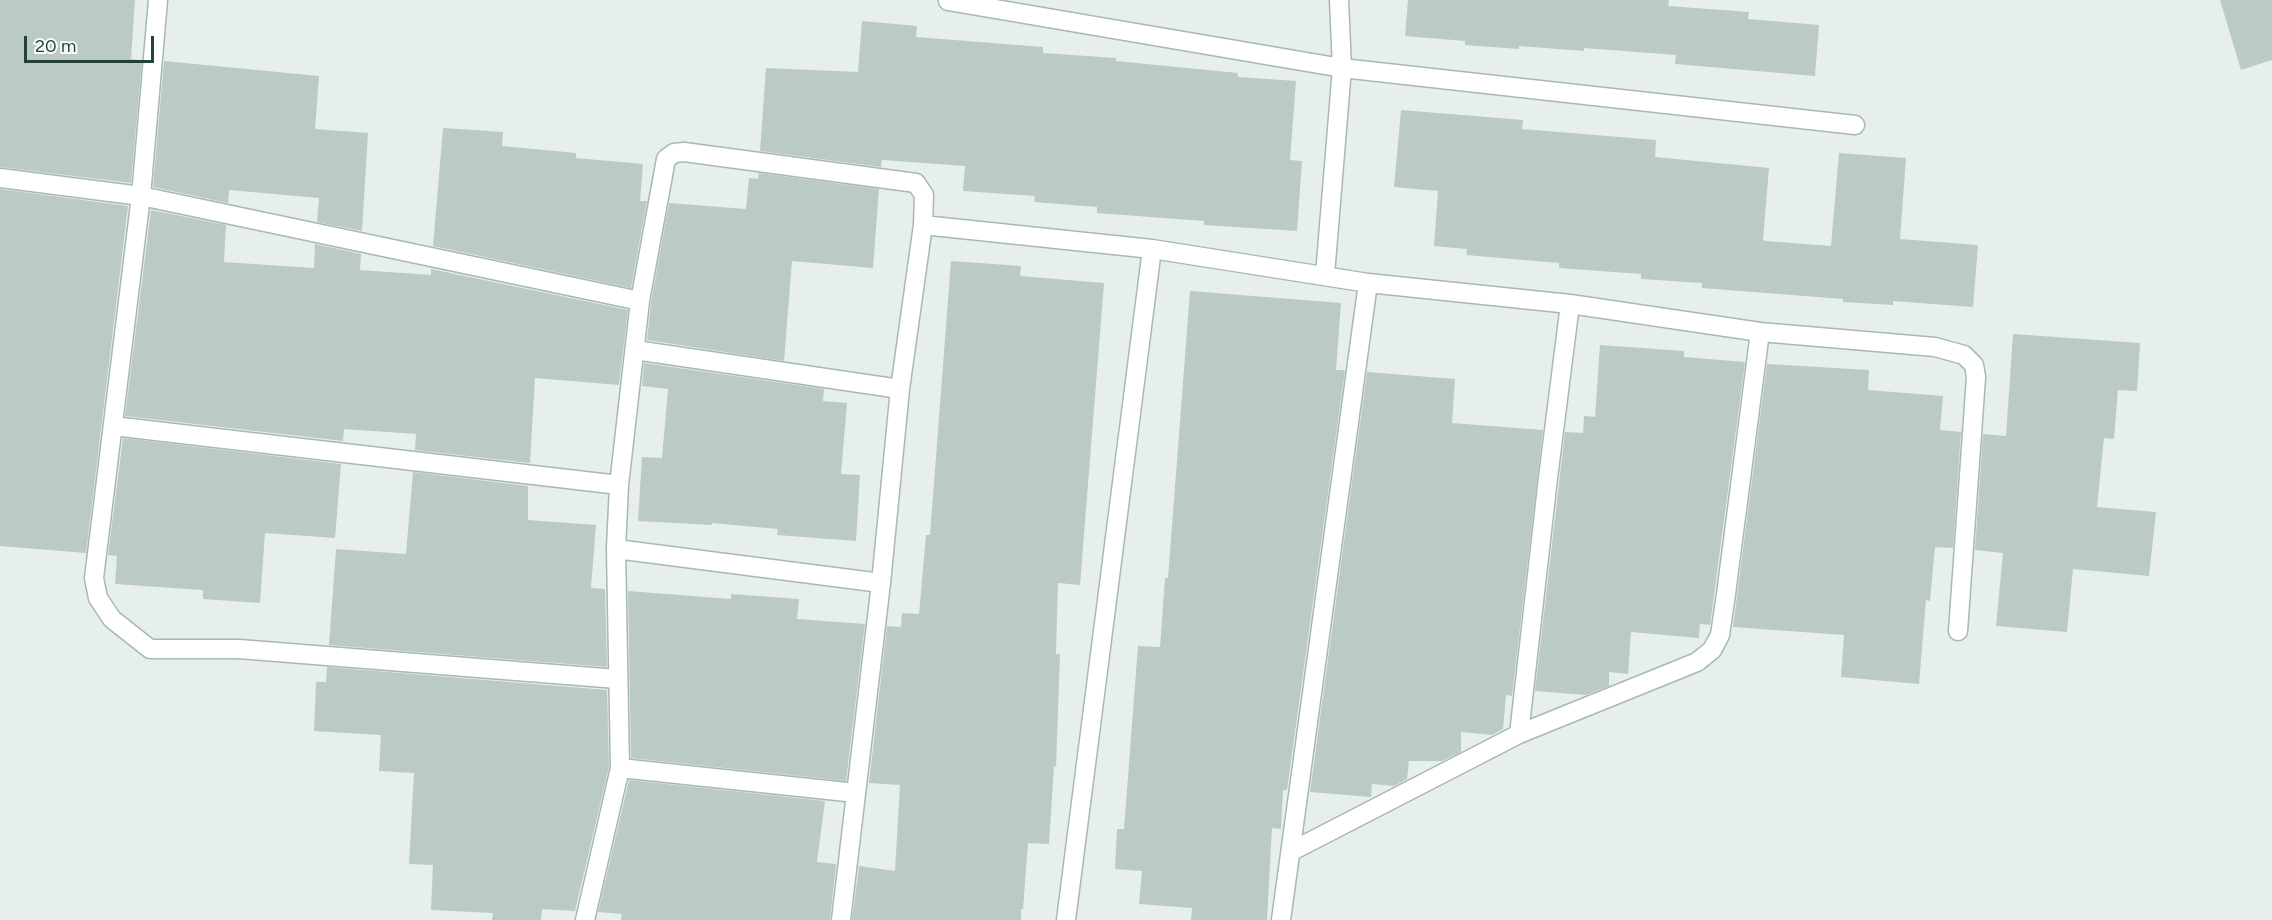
<!DOCTYPE html>
<style>
body{margin:0}
#map{position:relative;width:2272px;height:920px;overflow:hidden;background:#e6efeb;font-family:Figtree,sans-serif}
canvas{display:block}
.scale{position:absolute;left:24px;top:36px;width:130px;height:27px;box-sizing:border-box;border:3px solid #24423a;border-top:0;padding-left:8px;font-size:18px;line-height:21px;white-space:nowrap;color:#24423a;-webkit-text-stroke:4px #f7fbf9;paint-order:stroke}
</style>
<div id="map">
<canvas width="2272" height="920"></canvas>
<div class="scale">20 m</div>
</div>
<script>
const context = document.querySelector('canvas').getContext('2d');
context.lineJoin = 'round';
function fillPath(path, color) {
  context.fillStyle = color;
  context.fill(path, 'evenodd');
}
function toPath(rows) {
  const path = new Path2D();
  for (const r of rows) {
    path.moveTo(r[0], r[1]);
    for (let i = 2; i < r.length; i += 2) path.lineTo(r[i], r[i + 1]);
  }
  return path;
}
function strokePath(path, color, width, dash) {
  context.strokeStyle = color;
  context.lineWidth = width;
  context.lineCap = dash ? 'butt' : 'round';
  context.setLineDash(dash || []);
  context.stroke(path);
}
const building = toPath([
 [0,0,135,0,131,59,142,60,131,183,0,167],
 [1408,0,1669,0,1668,6,1749,12,1748,19,1819,25,1815,76,1675,64,1676,55,1584,48,1584,51,1519,46,1519,49,1465,45,1465,41,1405,36],
 [2220,0,2272,0,2272,60,2241,70],
 [862,21,917,26,916,37,1043,47,1043,53,1116,58,1116,61,1238,73,1238,77,1296,81,1290,160,1302,161,1297,231,1204,225,1204,221,1097,213,1097,207,1034,202,1035,196,963,191,965,166,882,160,881,167,760,151,766,68,858,72],
 [164,61,319,76,315,129,368,133,362,231,317,222,319,198,229,190,228,203,153,187],
 [1401,110,1523,120,1522,129,1656,140,1655,157,1769,168,1763,240,1766,241,1831,246,1839,153,1906,158,1900,239,1978,245,1973,307,1893,301,1893,305,1843,302,1843,299,1702,288,1702,283,1641,279,1641,274,1559,268,1559,263,1466,255,1467,249,1434,246,1438,191,1394,187],
 [443,128,503,132,502,146,576,153,576,158,643,164,640,201,647,201,631,288,433,246],
 [759,173,879,189,873,268,792,261,784,361,647,340,651,303,669,203,746,209,749,178,758,179],
 [0,189,128,206,86,553,0,546],
 [151,210,226,225,224,262,314,268,315,244,361,254,360,270,431,275,431,269,628,310,619,385,535,378,530,463,415,450,416,434,344,429,343,441,125,416],
 [951,261,1021,266,1020,276,1104,283,1080,585,1058,583,1056,654,1060,654,1056,767,1054,766,1049,844,1028,843,1023,909,1021,909,1021,920,852,920,859,866,895,871,900,785,869,783,887,626,901,627,902,613,919,614,926,535,930,535],
 [1190,291,1341,303,1336,370,1345,370,1287,790,1283,790,1281,829,1272,828,1267,920,1191,920,1192,908,1139,904,1142,871,1115,869,1117,829,1124,829,1138,646,1160,647,1165,578,1168,578],
 [2013,334,2140,343,2137,391,2118,390,2114,439,2104,438,2097,507,2156,512,2149,576,2073,569,2067,632,1996,626,2003,553,1975,550,1983,434,2006,436],
 [1600,345,1684,351,1684,357,1745,362,1710,625,1700,624,1699,638,1631,632,1628,674,1609,672,1609,686,1586,695,1535,691,1565,432,1583,433,1584,416,1595,417],
 [644,363,824,389,823,401,847,403,841,474,860,475,856,541,777,535,778,529,712,523,712,525,638,521,642,457,662,458,668,389,642,386],
 [1767,364,1869,370,1868,390,1943,396,1940,430,1961,432,1953,548,1935,547,1930,601,1926,600,1919,684,1841,677,1844,635,1733,627],
 [1367,372,1455,379,1452,423,1543,430,1512,696,1506,695,1503,729,1492,735,1461,732,1461,752,1442,761,1409,761,1407,779,1394,786,1372,784,1371,797,1310,792],
 [123,438,341,464,335,538,265,533,260,603,203,599,203,590,115,584,117,556,108,555],
 [413,472,528,486,528,520,596,525,591,588,605,589,607,667,329,645,336,549,406,554],
 [628,591,731,599,731,594,799,599,797,619,865,624,846,781,631,758],
 [327,667,607,690,609,767,575,911,542,909,541,920,492,920,493,913,431,910,433,865,409,864,414,773,379,771,381,735,314,731,316,682,326,682],
 [629,780,825,801,817,862,836,864,830,920,621,920,622,914,598,912]
]);
const minor = toPath([
 [158,0,141,196,94,578,98,598,112,619,150,649,239,649,617,679],
 [948,1,1342,68,1855,125],
 [0,178,141,196,640,301],
 [1325,275,1342,68,1339,0],
 [1570,304,1548,478,1519,734,1697,662,1712,650,1720,635,1726,594,1760,332],
 [635,350,900,389],
 [113,426,619,485],
 [616,549,881,583],
 [620,768,856,793],
 [1292,851,1519,734],
 [585,920,620,768,616,549,619,485,640,301,666,159,674,153,684,152,916,183,924,195,923,225],
 [841,920,881,583,900,389,923,225,1152,249,1368,283,1570,304,1760,332,1935,347,1964,355,1974,365,1976,377,1958,631],
 [1066,920,1152,249],
 [1281,920,1368,283]
]);
fillPath(building, '#bbcac4');
strokePath(minor, '#a8b8b2', 21);
strokePath(minor, '#fff', 18);
</script>
